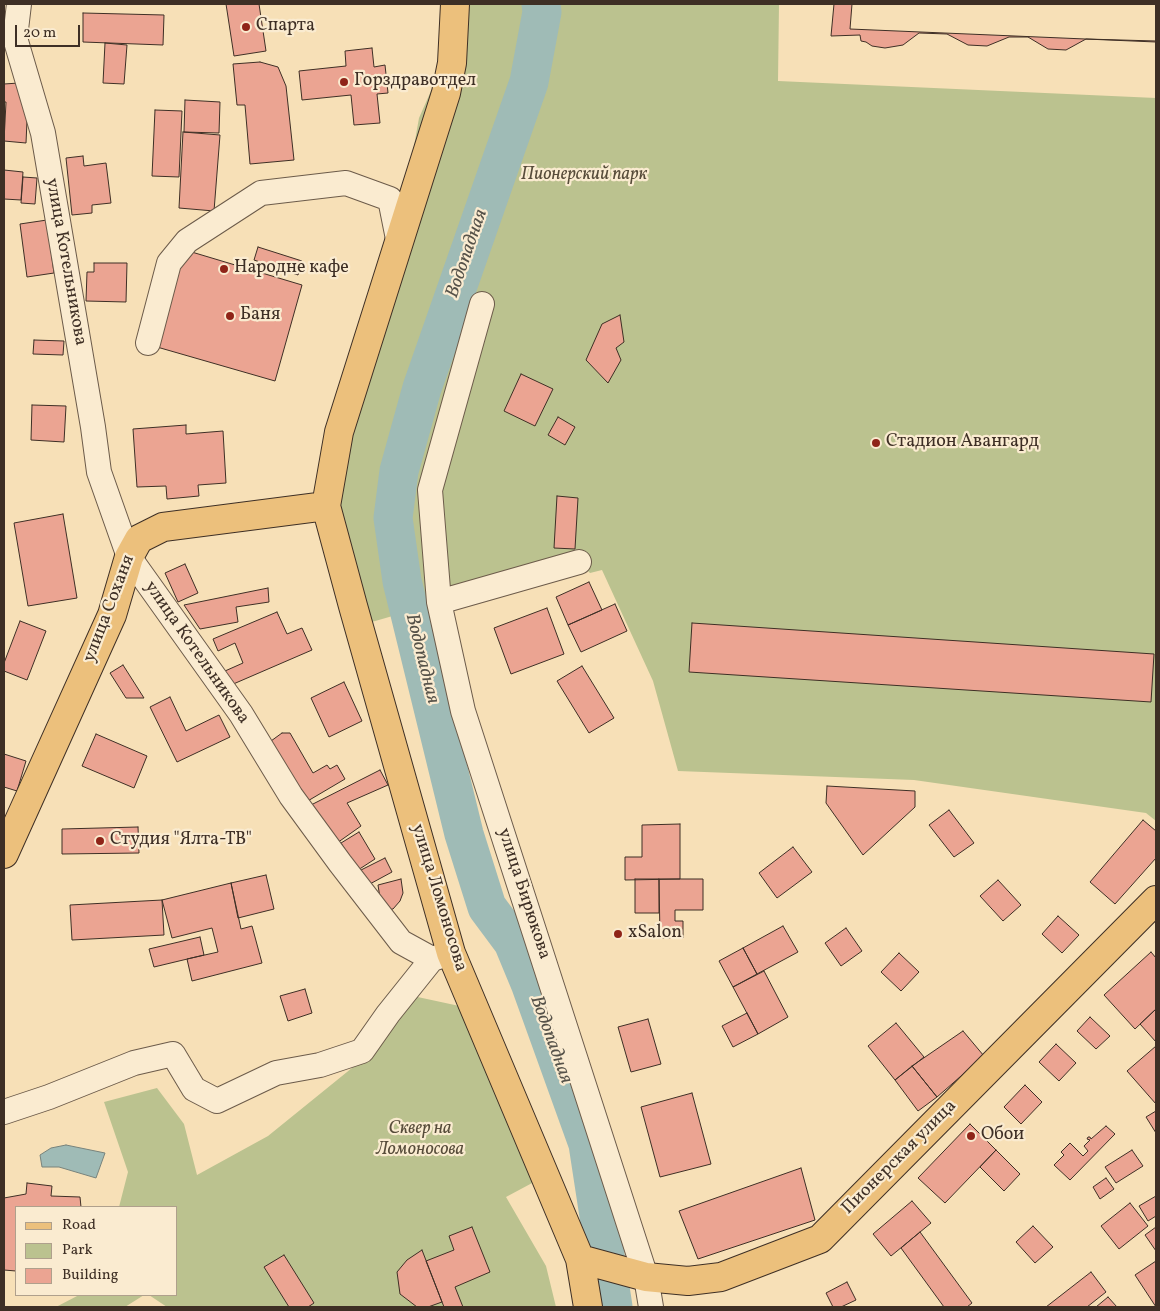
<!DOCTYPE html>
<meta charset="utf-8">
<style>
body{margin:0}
#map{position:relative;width:1160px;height:1311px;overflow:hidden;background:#f7e0b7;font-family:Vollkorn,serif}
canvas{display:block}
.frame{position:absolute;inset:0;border:5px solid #3e2f25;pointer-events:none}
.legend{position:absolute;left:15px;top:1206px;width:162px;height:90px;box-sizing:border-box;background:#faebd0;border:1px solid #afa08c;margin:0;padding:6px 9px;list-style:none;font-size:15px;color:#3e2f25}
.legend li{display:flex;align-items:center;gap:10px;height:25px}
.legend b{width:25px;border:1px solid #afa08c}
.scale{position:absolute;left:15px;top:25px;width:65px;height:22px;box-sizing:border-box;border:2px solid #3e2f25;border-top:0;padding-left:6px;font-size:15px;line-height:18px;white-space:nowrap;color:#3e2f25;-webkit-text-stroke:4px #faebd0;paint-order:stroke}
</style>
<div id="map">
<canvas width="1160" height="1311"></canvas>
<div class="frame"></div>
<ul class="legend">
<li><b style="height:6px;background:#ecc07c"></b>Road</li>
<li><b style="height:14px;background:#bbc28f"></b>Park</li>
<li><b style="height:14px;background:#eba492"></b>Building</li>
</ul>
<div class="scale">20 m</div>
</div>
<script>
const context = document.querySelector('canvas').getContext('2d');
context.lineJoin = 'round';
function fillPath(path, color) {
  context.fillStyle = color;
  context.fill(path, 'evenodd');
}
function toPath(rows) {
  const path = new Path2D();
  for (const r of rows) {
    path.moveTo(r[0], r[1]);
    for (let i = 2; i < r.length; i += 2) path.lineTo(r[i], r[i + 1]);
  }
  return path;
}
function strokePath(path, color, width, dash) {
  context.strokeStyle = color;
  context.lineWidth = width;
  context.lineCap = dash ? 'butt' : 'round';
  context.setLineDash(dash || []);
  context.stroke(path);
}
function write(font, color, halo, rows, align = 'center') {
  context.font = font + ' Vollkorn,serif';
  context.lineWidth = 4.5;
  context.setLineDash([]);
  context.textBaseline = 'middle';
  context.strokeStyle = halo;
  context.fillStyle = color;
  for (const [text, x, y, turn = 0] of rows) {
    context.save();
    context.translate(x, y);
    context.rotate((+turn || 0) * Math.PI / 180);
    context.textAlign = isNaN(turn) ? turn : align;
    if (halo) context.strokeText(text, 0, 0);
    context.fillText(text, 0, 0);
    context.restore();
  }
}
const green = toPath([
 [445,4,779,4,778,81,1156,98,1156,821,1146,813,914,780,678,771,653,681,602,570,590,573,579,562,358,626,326,507,409,174,419,118,442,66],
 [413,996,464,1007,534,1182,506,1197,546,1266,556,1307,167,1307,149,1295,176,1295,176,1207,119,1207,128,1172,104,1102,157,1088,184,1124,197,1175,268,1136,368,1055],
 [79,1295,144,1295,125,1307,56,1307]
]);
const water = toPath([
 [66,1145,105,1153,96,1178,59,1167,42,1167,40,1155,51,1148,66,1145]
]);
const river = toPath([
 [541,4,542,12,529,82,422,388,399,471,393,518,402,581,464,834,487,907,513,942,530,983,588,1144,613,1307]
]);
const building = toPath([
 [226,4,259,4,266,51,234,56,226,4],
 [834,4,1156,4,1156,41,1086,39,1066,50,1048,49,1028,37,1009,37,987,46,968,45,947,34,919,33,903,45,885,48,872,46,866,42,861,41,860,35,831,36,834,4],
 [852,4,1156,4,1156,42,850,29,852,4],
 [83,13,164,15,163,45,83,42,83,13],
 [105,43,127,45,124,84,103,83,105,43],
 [372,48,374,67,385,65,388,93,377,94,380,123,354,125,351,95,302,100,299,71,346,66,345,51,372,48],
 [260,62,278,67,286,86,294,160,250,164,245,105,237,105,233,64,260,62],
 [19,83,20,98,28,98,26,143,4,141,6,102,4,102,4,84,19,83],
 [185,100,220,102,219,133,184,132,185,100],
 [155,110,182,111,179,177,152,176,155,110],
 [183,132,220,135,214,211,179,208,183,132],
 [83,156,84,166,106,163,111,203,92,205,92,213,72,215,66,158,83,156],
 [4,170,23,172,21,200,4,199,4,170],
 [23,177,37,178,35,204,21,203,23,177],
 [47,220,54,273,27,277,20,224,47,220],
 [258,247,302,261,298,275,254,260,258,247],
 [185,250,302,285,275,381,157,347,185,250],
 [94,263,127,263,126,302,86,301,87,272,94,272,94,263],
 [620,315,624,342,616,348,621,360,608,383,586,360,602,324,620,315],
 [34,340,64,341,63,355,33,354,34,340],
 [521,374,553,389,535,426,504,411,521,374],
 [32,405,66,406,64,442,31,440,32,405],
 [558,417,575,427,565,445,548,435,558,417],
 [186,425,186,434,223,431,226,483,198,485,199,496,167,499,166,486,137,487,133,429,186,425],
 [557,496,578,498,575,549,554,548,557,496],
 [63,514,77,598,28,606,14,523,63,514],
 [185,564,198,593,178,602,165,573,185,564],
 [589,582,602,610,568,625,556,597,589,582],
 [268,588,269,602,236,607,238,622,200,629,184,605,268,588],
 [615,604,627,631,581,652,568,625,615,604],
 [547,608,564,654,511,674,494,628,547,608],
 [277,612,287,634,302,628,312,650,231,685,225,671,243,663,235,643,218,651,213,639,277,612],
 [20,621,46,631,27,680,4,671,4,663,20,621],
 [692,623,1154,654,1151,702,689,672,692,623],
 [123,665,144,698,126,698,110,673,123,665],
 [582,666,614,718,589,733,557,681,582,666],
 [344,682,362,721,329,737,311,698,344,682],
 [170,697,186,731,219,715,230,737,177,762,150,707,170,697],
 [282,733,290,733,313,773,327,765,330,769,337,765,345,779,306,802,271,741,282,733],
 [96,734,147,756,134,788,82,766,96,734],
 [4,754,26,761,17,791,4,787,4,754],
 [380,770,388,785,347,803,361,826,337,843,311,805,380,770],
 [827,786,915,791,915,807,863,855,826,803,827,786],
 [949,810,974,843,954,857,929,825,949,810],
 [1143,820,1156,831,1156,858,1115,904,1090,882,1143,820],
 [680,824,680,879,625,880,625,857,642,857,642,825,680,824],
 [138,827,139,853,62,854,62,829,138,827],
 [359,832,375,859,358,870,341,843,359,832],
 [793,847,812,872,777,898,759,873,793,847],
 [385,858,392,872,368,885,361,870,385,858],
 [266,875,274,909,238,918,231,883,266,875],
 [401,879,403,893,400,901,393,909,382,911,378,885,401,879],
 [635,879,659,879,659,913,635,913,635,879],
 [659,879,703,879,703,910,675,910,675,921,683,921,683,938,660,938,659,879],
 [998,880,1021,905,1003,921,980,896,998,880],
 [231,883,241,929,252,926,262,963,192,981,187,959,218,952,212,928,172,938,162,900,231,883],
 [162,900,164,935,72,940,70,905,162,900],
 [1058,916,1079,935,1062,953,1042,934,1058,916],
 [783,926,798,952,757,974,743,948,783,926],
 [846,928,862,951,841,966,825,943,846,928],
 [200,937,204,955,154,967,149,949,200,937],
 [743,948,757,974,733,987,719,961,743,948],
 [1151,952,1156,958,1156,1009,1135,1029,1104,995,1151,952],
 [899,953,919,972,901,991,881,972,899,953],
 [764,971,788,1017,758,1034,733,987,764,971],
 [305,989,312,1013,288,1021,280,996,305,989],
 [1156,1009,1156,1042,1140,1024,1156,1009],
 [747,1013,758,1034,733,1047,722,1026,747,1013],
 [1090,1017,1110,1036,1096,1049,1077,1031,1090,1017],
 [648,1019,661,1064,631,1072,618,1027,648,1019],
 [896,1023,924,1057,895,1080,868,1046,896,1023],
 [963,1031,984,1056,937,1097,912,1066,963,1031],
 [1056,1044,1076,1063,1059,1081,1039,1062,1056,1044],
 [1156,1046,1156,1104,1127,1071,1156,1046],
 [912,1066,937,1097,918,1111,895,1080,912,1066],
 [1025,1085,1042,1102,1021,1124,1004,1107,1025,1085],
 [692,1093,711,1164,660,1177,641,1107,692,1093],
 [1156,1111,1156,1133,1146,1117,1156,1111],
 [970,1124,996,1150,945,1203,918,1178,970,1124],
 [1106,1126,1115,1134,1070,1180,1054,1165,1064,1155,1061,1152,1070,1143,1083,1156,1088,1151,1084,1146,1090,1140,1087,1139,1088,1137,1090,1137,1091,1139,1106,1126],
 [996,1150,1020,1174,1004,1191,980,1167,996,1150],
 [1132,1150,1143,1166,1116,1183,1105,1167,1132,1150],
 [801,1168,815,1220,698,1259,679,1211,801,1168],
 [1106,1178,1114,1189,1100,1199,1093,1187,1106,1178],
 [27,1183,52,1186,51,1196,80,1197,81,1207,16,1207,16,1271,4,1270,4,1198,26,1194,27,1183],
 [1156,1196,1156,1216,1148,1221,1139,1206,1156,1196],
 [912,1201,931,1223,891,1256,873,1234,912,1201],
 [1130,1203,1148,1226,1119,1249,1101,1226,1130,1203],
 [1033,1226,1053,1247,1035,1263,1016,1242,1033,1226],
 [472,1227,490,1272,455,1287,463,1307,444,1307,426,1261,454,1250,449,1236,472,1227],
 [1156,1227,1156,1251,1145,1235,1156,1227],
 [920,1232,972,1303,967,1307,944,1307,901,1248,920,1232],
 [422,1250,442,1302,428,1307,417,1307,400,1294,397,1272,407,1260,422,1250],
 [284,1255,314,1303,308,1307,289,1307,264,1267,284,1255],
 [1156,1261,1156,1307,1135,1275,1156,1261],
 [1091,1272,1106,1292,1087,1307,1046,1307,1091,1272],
 [847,1282,856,1300,841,1307,833,1307,826,1293,847,1282],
 [1108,1297,1117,1307,1096,1307,1108,1297]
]);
const minor = toPath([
 [4,32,15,38,19,4],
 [15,38,43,133,93,427,99,472,129,557,241,714,291,796,340,863,401,942,432,959,451,953],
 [482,304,430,490,439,602,463,711,646,1277,651,1307],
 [148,343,169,263,187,241,261,193,346,183,390,199,399,244],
 [439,602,579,562],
 [4,1112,49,1097,134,1063,173,1054,194,1089,217,1101,276,1073,320,1065,362,1051,388,1014,432,959]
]);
const major = toPath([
 [455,4,452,63,446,93,339,432,326,506,353,606,451,953,580,1259,588,1307],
 [4,854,112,615,129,557,139,539,163,527,326,506],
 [580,1259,646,1277,688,1281,721,1277,820,1239,1156,900]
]);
const markers = [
 [246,27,5,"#8f2418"],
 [344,82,5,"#8f2418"],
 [224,269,5,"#8f2418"],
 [230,316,5,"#8f2418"],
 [876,443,5,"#8f2418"],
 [100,841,5,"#8f2418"],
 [618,934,5,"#8f2418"],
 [971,1136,5,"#8f2418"]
];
const poiNames = [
 ["Спарта",256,27],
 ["Горздравотдел",354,82],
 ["Народне кафе",234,269],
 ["Баня",240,316],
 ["Стадион Авангард",886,443],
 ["Студия \"Ялта-ТВ\"",110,841],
 ["xSalon",628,934],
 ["Обои",981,1136]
];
const parkNames = [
 ["Пионерский парк",584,176],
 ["Сквер на",420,1130],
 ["Ломоносова",420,1151]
];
const streetNames = [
 ["улица Котельникова",65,262,80],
 ["улица Соханя",110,609,-69],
 ["улица Котельникова",196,653,55],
 ["улица Бирюкова",523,894,72],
 ["улица Ломоносова",438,898,73],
 ["Пионерская улица",900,1158,-45]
];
const waterNames = [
 ["Водопадная",468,254,-71],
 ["Водопадная",421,659,76],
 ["Водопадная",550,1040,70]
];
fillPath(green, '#bbc28f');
fillPath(water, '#9fbbb6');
strokePath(water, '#78837c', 1);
strokePath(river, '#9fbbb6', 39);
fillPath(building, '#eba492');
strokePath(building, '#3e2f25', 1);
strokePath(minor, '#6c5b4a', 26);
strokePath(major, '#3e2f25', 30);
strokePath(minor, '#faebd0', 24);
strokePath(major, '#ecc07c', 28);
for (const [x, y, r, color] of markers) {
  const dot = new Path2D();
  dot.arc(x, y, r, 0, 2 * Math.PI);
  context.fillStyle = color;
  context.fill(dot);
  strokePath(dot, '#faebd0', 2);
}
write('18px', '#3e2f25', '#faebd0', poiNames, 'left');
write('italic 18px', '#574c3a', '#faebd0', parkNames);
write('18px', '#3e2f25', '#faebd0', streetNames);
write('italic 19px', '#565249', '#faebd0', waterNames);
</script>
